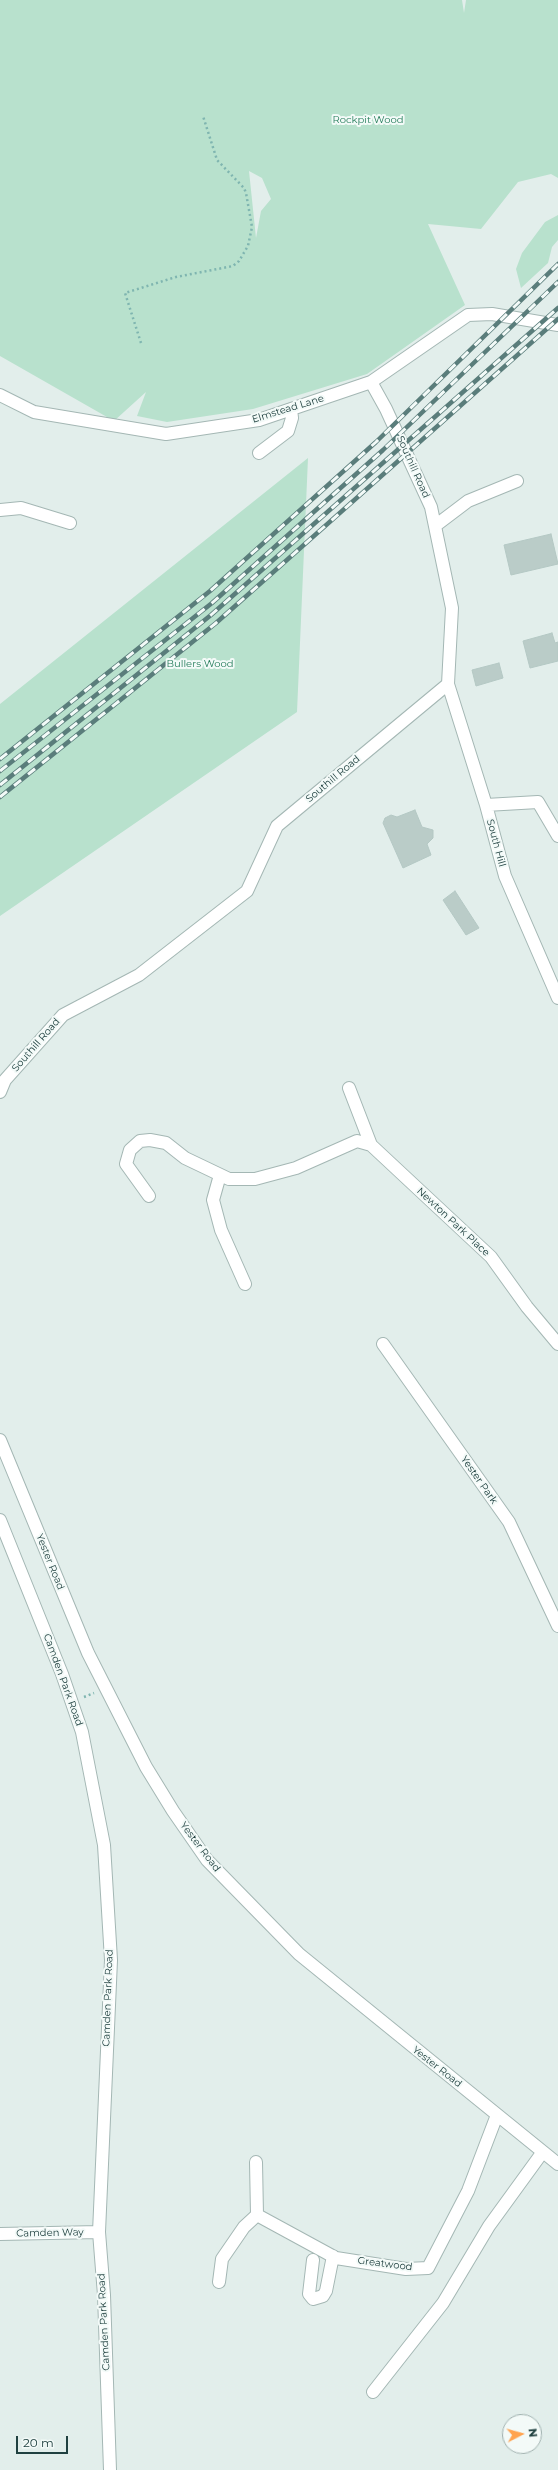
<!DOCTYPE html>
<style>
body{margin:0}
#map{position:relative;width:558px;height:2470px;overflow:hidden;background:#e2eeeb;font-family:Montserrat,sans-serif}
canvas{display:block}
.north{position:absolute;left:502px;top:2414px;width:40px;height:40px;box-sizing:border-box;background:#f3faf8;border:1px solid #9fb0ae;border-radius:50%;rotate:84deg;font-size:11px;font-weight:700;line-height:16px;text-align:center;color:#204140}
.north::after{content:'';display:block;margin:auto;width:14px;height:18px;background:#ffa34f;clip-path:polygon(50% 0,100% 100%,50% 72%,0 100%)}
.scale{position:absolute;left:16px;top:2436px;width:52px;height:18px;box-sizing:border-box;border:2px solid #204140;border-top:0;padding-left:5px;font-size:12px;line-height:14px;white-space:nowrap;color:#204140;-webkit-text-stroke:3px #f3faf8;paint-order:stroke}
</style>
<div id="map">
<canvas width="558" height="2470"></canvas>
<div class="north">N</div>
<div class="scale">20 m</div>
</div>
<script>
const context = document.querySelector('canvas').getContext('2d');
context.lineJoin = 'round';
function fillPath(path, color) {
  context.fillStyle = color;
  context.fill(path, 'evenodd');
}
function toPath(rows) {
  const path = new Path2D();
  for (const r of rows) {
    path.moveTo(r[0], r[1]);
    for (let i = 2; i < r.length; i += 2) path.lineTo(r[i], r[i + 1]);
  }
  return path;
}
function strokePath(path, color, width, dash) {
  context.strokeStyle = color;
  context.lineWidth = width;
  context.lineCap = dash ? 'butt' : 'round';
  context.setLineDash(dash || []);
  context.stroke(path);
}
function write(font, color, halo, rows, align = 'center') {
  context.font = font + ' Montserrat,sans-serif';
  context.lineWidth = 4;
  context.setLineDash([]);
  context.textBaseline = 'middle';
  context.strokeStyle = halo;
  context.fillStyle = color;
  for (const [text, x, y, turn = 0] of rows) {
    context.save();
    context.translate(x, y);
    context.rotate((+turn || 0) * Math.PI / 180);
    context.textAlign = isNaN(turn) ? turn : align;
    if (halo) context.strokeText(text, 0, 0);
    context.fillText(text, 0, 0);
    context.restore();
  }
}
const green = toPath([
 [0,0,462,0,464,13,466,0,558,0,558,178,551,174,518,182,481,229,428,224,465,305,367,374,253,409,167,422,137,416,146,392,114,421,0,356],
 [249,171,262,178,271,199,261,211,256,238],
 [558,215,558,240,552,247,548,263,521,288,516,269,522,253,545,222],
 [308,458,297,712,0,916,0,704]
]);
const building = toPath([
 [551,534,558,564,511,575,504,545,551,534],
 [552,633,555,643,558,642,558,661,530,668,523,641,552,633],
 [499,663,503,678,476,686,472,670,499,663],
 [415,810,422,827,433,830,433,838,427,844,431,855,403,868,383,823,385,818,391,815,397,817,415,810],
 [455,891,479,928,466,935,443,900,455,891]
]);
const path = toPath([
 [141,343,125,293,176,277,233,266,239,261,248,246,252,227,246,193,244,188,217,160,203,116],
 [84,1697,94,1693]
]);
const minor = toPath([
 [0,395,34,412,166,434,259,420,371,382,468,315,492,314,558,325],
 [259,453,288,431,292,418,291,409],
 [0,510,21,508,70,523],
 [435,526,468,501,517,481],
 [448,684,486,805,505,876,558,998],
 [486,805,538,802,558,836],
 [349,1088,371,1145],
 [0,1092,5,1080,63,1015,139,975,247,891,277,826,448,684,452,608,431,507,386,409,371,382],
 [220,1175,213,1200,221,1230,245,1284],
 [149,1196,126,1164,130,1150,140,1141,150,1140,166,1143,185,1158,229,1179,255,1179,296,1168,357,1141,371,1145,491,1257,527,1307,558,1344],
 [383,1344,509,1522,558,1626],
 [0,1440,88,1653,146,1767,173,1811,207,1860,299,1954,558,2164],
 [0,1520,62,1674,82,1732,104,1845,111,1960,99,2232,104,2295,110,2470],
 [257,2215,336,2258,406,2269,428,2268,468,2191,497,2115],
 [0,2234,99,2232],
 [313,2260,309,2294,313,2299,323,2296,326,2291,333,2256],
 [219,2282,222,2259,244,2227,257,2215,256,2162],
 [373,2392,443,2303,489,2226,542,2153]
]);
const rail = toPath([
 [0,759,210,591,376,442,558,264],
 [0,771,212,603,383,450,558,282],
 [0,785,211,615,558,308],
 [0,797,216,623,558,319]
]);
const parkNames = [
 ["Rockpit Wood",368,120],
 ["Bullers Wood",200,664]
];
const streetNames = [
 ["Elmstead Lane",288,409,-17],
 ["Southill Road",413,467,66],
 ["Southill Road",333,779,-40],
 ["South Hill",496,843,75],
 ["Southill Road",36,1045,-49],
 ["Newton Park Place",453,1222,43],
 ["Yester Park",479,1480,55],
 ["Yester Road",50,1562,68],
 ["Camden Park Road",63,1680,70],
 ["Yester Road",200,1847,53],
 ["Camden Park Road",108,1998,-88],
 ["Yester Road",437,2067,38],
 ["Camden Way",50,2233,-1],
 ["Greatwood",385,2264,7],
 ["Camden Park Road",104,2322,-93]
];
fillPath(green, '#b8e1cd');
fillPath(building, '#baccc8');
strokePath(building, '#b4c8c4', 1);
strokePath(minor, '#a4b7b4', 14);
strokePath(path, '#7fb5b0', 2.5, [2, 3]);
strokePath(minor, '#fff', 12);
strokePath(rail, '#5a7d7b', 4.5);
strokePath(rail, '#f3faf8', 3, [9]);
write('10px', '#257d5b', '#f3faf8', parkNames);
write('10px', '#204140', '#f3faf8', streetNames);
</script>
